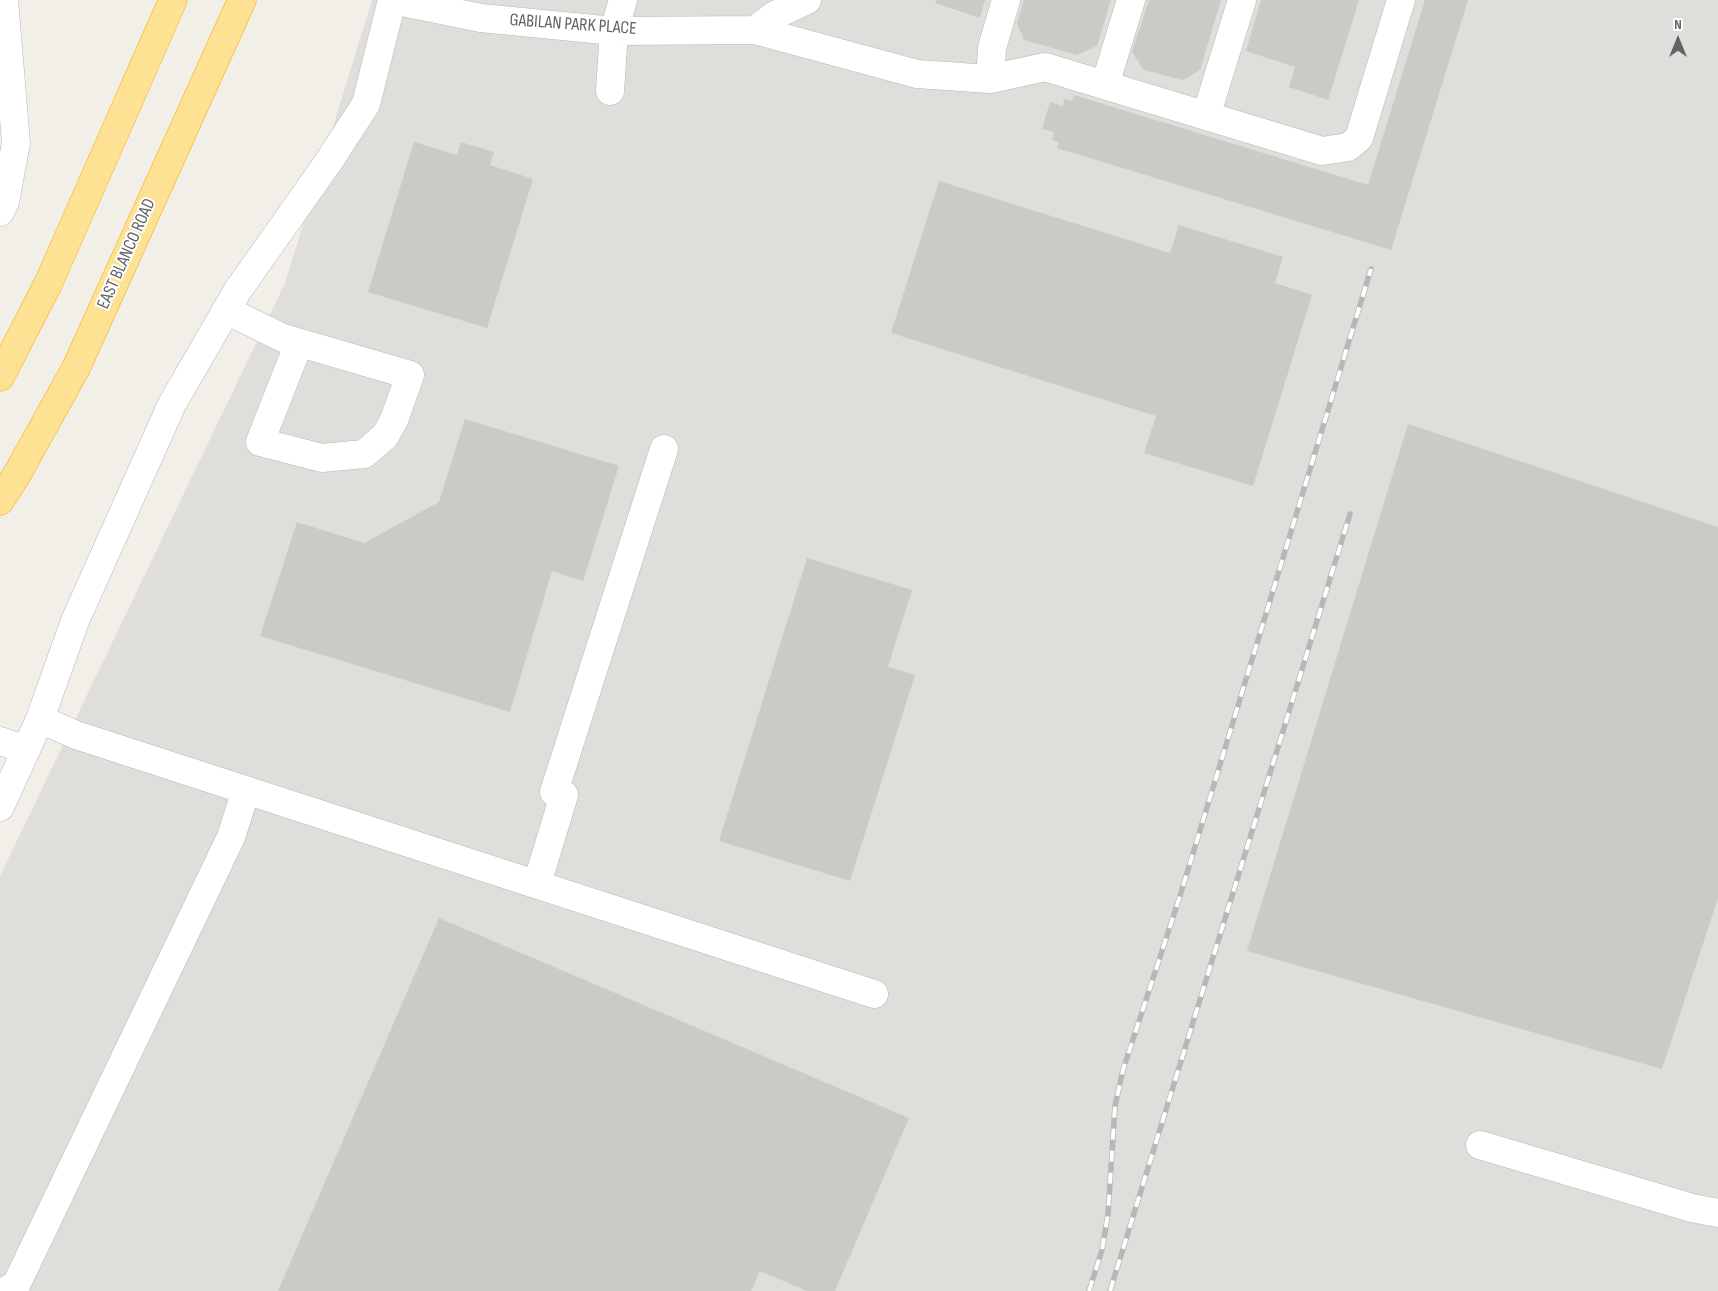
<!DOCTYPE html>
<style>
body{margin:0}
#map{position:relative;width:1718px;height:1291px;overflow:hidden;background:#f1efe8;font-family:"Sofia Sans Condensed",sans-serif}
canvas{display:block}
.north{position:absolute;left:1653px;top:15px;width:50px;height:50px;-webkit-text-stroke:4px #fff;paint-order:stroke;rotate:0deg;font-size:14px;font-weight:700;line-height:20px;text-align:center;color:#5f6368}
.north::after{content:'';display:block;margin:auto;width:18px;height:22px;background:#5f6368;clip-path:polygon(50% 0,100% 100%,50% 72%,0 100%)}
</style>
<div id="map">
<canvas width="1718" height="1291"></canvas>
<div class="north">N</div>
</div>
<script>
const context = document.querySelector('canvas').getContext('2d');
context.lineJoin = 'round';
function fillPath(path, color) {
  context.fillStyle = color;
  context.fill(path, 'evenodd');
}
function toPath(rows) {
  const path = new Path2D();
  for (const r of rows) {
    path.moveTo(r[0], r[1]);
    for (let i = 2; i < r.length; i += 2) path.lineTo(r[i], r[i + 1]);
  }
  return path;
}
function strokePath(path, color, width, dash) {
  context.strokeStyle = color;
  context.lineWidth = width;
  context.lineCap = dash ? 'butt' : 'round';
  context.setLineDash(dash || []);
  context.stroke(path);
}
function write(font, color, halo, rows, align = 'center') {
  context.font = font + ' "Sofia Sans Condensed",sans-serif';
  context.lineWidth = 4;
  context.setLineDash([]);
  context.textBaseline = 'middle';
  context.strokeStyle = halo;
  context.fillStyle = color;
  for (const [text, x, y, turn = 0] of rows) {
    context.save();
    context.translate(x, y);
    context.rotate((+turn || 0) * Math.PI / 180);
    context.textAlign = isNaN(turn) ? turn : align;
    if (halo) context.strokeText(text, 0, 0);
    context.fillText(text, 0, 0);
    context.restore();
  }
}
const industrial = toPath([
 [372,0,1718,0,1718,1291,0,1291,0,876,285,283]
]);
const building = toPath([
 [936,0,985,0,980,18,935,3],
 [1024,0,1111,0,1097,46,1077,55,1024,40,1017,23],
 [1149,0,1221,0,1200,70,1183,80,1144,70,1132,52],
 [1261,0,1359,0,1328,100,1289,87,1295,67,1246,51],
 [1425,0,1468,0,1391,250,1057,148,1059,142,1052,140,1054,132,1042,129,1050,102,1063,106,1064,99,1072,101,1074,95,1368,185],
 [414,142,457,155,461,142,494,152,490,165,533,179,487,328,368,292],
 [939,181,1170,253,1179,225,1283,257,1275,283,1312,295,1253,486,1144,453,1156,416,891,333],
 [465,419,619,466,583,581,552,571,510,712,260,636,297,522,364,543,439,502],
 [1408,424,1718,527,1718,898,1662,1069,1247,951],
 [807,558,912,590,888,667,915,675,850,881,719,841],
 [439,918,909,1118,835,1291,807,1291,760,1271,751,1291,278,1291]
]);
const minor = toPath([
 [392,0,481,18,614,31,755,30,917,74,990,79,1045,67,1322,151,1348,147,1359,138,1401,0],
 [755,30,775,15,807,0],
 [990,79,992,48,1006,0],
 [1105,85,1131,0],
 [610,91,614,31,623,0],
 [1206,116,1242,0],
 [0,212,5,202,16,143,4,0],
 [226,310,283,338,410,375,394,420,385,436,364,454,322,458,260,442,299,343],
 [40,719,76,735,874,994],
 [0,741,26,750],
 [554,792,664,449],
 [0,807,40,719,75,621,172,404,238,290,327,164,366,104,392,0],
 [537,884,564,795],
 [1480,1145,1692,1208,1718,1213],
 [5,1291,16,1285,231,837,246,790]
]);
const highway = toPath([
 [0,377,48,284,173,0],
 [0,501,16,476,76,368,242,0]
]);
const rail = toPath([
 [1089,1291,1102,1250,1108,1214,1115,1106,1123,1070,1180,896,1371,269],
 [1110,1291,1350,514]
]);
const streetNames = [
 ["GABILAN PARK PLACE",573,25,4],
 ["EAST BLANCO ROAD",127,254,-66]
];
fillPath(industrial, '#e0deda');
fillPath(building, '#cccac5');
strokePath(minor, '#b5b8bc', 29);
strokePath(highway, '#f9ab00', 29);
strokePath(minor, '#fff', 28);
strokePath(highway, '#fde293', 28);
strokePath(rail, '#b6b7b8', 5.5);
strokePath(rail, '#fff', 4, [11]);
write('18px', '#5f6368', '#fff', streetNames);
</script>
